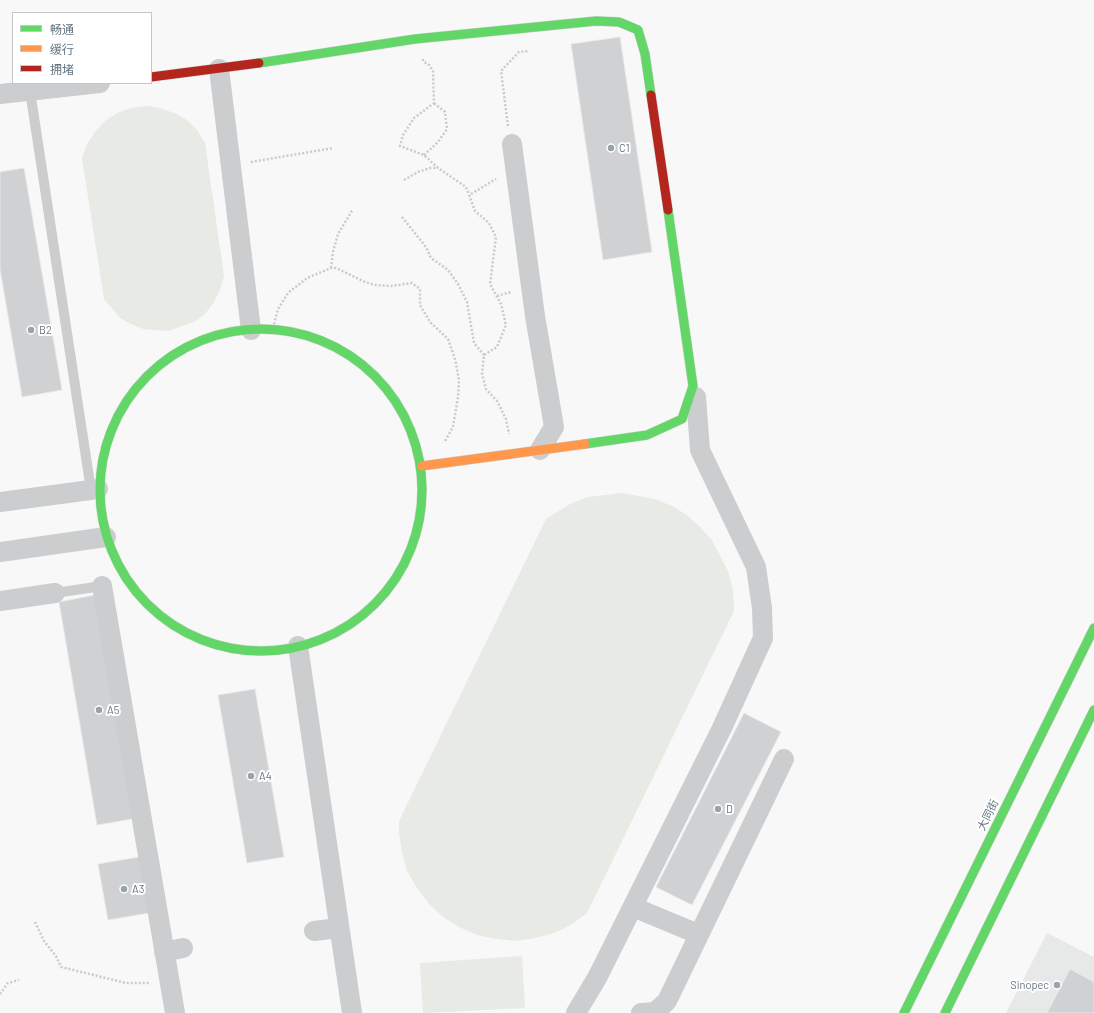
<!DOCTYPE html>
<meta charset="utf-8">
<style>
body{margin:0}
#map{position:relative;width:1094px;height:1013px;overflow:hidden;background:#f8f8f8;font-family:Barlow,"Noto Sans SC",sans-serif}
canvas{display:block}
.legend{position:absolute;left:12px;top:12px;width:140px;height:72px;box-sizing:border-box;background:#fff;border:1px solid #c1c8cd;margin:0;padding:5px 7px;list-style:none;font-size:12px;color:#657681}
.legend li{display:flex;align-items:center;gap:8px;height:20px}
.legend b{width:20px;border:1px solid #c1c8cd}
</style>
<div id="map">
<canvas width="1094" height="1013"></canvas>
<ul class="legend">
<li><b style="height:5px;background:#63d668"></b>畅通</li>
<li><b style="height:5px;background:#ff974d"></b>缓行</li>
<li><b style="height:5px;background:#b3261e"></b>拥堵</li>
</ul>
</div>
<script>
const context = document.querySelector('canvas').getContext('2d');
context.lineJoin = 'round';
function fillPath(path, color) {
  context.fillStyle = color;
  context.fill(path, 'evenodd');
}
function toPath(rows) {
  const path = new Path2D();
  for (const r of rows) {
    if (r.length === 3) {
      path.moveTo(r[0] + r[2], r[1]);
      path.arc(r[0], r[1], r[2], 0, 2 * Math.PI);
      continue;
    }
    path.moveTo(r[0], r[1]);
    for (let i = 2; i < r.length; i += 2) path.lineTo(r[i], r[i + 1]);
  }
  return path;
}
function strokePath(path, color, width, dash) {
  context.strokeStyle = color;
  context.lineWidth = width;
  context.lineCap = dash ? 'butt' : 'round';
  context.setLineDash(dash || []);
  context.stroke(path);
}
function write(font, color, halo, rows, align = 'center') {
  context.font = font + ' Barlow,"Noto Sans SC",sans-serif';
  context.lineWidth = 4;
  context.setLineDash([]);
  context.textBaseline = 'middle';
  context.strokeStyle = halo;
  context.fillStyle = color;
  for (const [text, x, y, turn = 0] of rows) {
    context.save();
    context.translate(x, y);
    context.rotate((+turn || 0) * Math.PI / 180);
    context.textAlign = isNaN(turn) ? turn : align;
    if (halo) context.strokeText(text, 0, 0);
    context.fillText(text, 0, 0);
    context.restore();
  }
}
const built = toPath([
 [1047,933,1094,957,1094,1013,1006,1013]
]);
const green = toPath([
 [146,106,160,108,174,113,187,120,197,130,205,143,224,276,220,290,214,302,205,314,194,322,168,331,143,329,131,324,120,318,104,299,82,158,87,144,95,132,105,121,117,113,131,108],
 [622,493,655,499,672,506,687,515,700,527,712,540,728,571,733,590,734,611,587,913,571,925,554,933,535,938,516,941,496,939,477,935,459,927,443,917,429,904,417,888,407,871,402,852,399,833,399,821,546,519,570,504,588,497],
 [522,956,525,1008,423,1013,420,963]
]);
const building = toPath([
 [620,37,652,252,603,260,571,44,620,37],
 [24,168,62,390,22,397,0,269,0,172,24,168],
 [100,594,138,818,97,825,59,602,100,594],
 [255,689,284,857,247,863,218,695,255,689],
 [744,713,781,732,692,905,656,887,744,713],
 [139,857,149,913,108,920,98,864,139,857],
 [1070,969,1094,982,1094,1013,1047,1013,1070,969]
]);
const path = toPath([
 [423,59,423,61,429,65,433,71,434,103,414,118,403,135,400,146,424,155,438,168,466,187,475,211,489,223,496,237,490,284,501,304,506,325,497,347,484,355,482,374,486,389,497,401,506,419,509,434],
 [508,126,501,71,519,52,529,51],
 [424,155,438,142,447,129,445,112,434,103],
 [251,162,333,148],
 [404,180,418,172,430,168,437,168],
 [471,194,496,179],
 [402,217,426,247,431,258,448,270,458,284,467,302,474,343,484,355],
 [331,268,333,252,338,234,353,209],
 [497,296,511,292],
 [273,328,278,309,288,293,307,278,331,268,336,268,365,282,375,285,391,286,412,283,420,289,420,305,430,322,448,339,455,359,459,380,458,397,453,427,445,441],
 [35,922,44,941,56,956,61,967,126,983,149,983],
 [0,994,8,983,19,980]
]);
const lane = toPath([
 [30,91,91,490],
 [55,593,102,586]
]);
const street = toPath([
 [219,69,251,330],
 [0,94,100,83],
 [512,144,535,316,554,427,540,450],
 [0,502,98,489],
 [0,552,106,537],
 [102,586,175,1013],
 [0,601,55,593],
 [298,646,352,1013],
 [633,907,698,934],
 [314,931,339,928],
 [164,952,183,948],
 [576,1013,597,978,722,728,763,638,762,608,756,567,700,450,696,397],
 [641,1013,655,1012,667,1001,784,759]
]);
const fast = toPath([
 [259,63,415,39,596,21,619,22,638,30,645,54,651,95],
 [261,490,161],
 [585,444,647,435,682,419,693,386,668,210],
 [904,1013,1094,628],
 [945,1013,1094,710]
]);
const slow = toPath([
 [422,466,585,444]
]);
const jam = toPath([
 [151,77,259,63],
 [651,95,668,210]
]);
const markers = [
 [611,148,4,"#98a4ab"],
 [31,330,4,"#98a4ab"],
 [99,710,4,"#98a4ab"],
 [251,776,4,"#98a4ab"],
 [718,809,4,"#98a4ab"],
 [124,889,4,"#98a4ab"],
 [1057,985,4,"#98a4ab"]
];
const poiNames = [
 ["C1",619,148],
 ["B2",39,330],
 ["A5",107,710],
 ["A4",259,776],
 ["D",726,809],
 ["A3",132,889],
 ["Sinopec",1049,985,"right"]
];
const streetNames = [
 ["大同街",988,815,-64]
];
fillPath(built, '#e7e8e8');
fillPath(green, '#e7eae5');
fillPath(building, '#cfd1d2');
strokePath(building, '#e8e8e8', 1);
strokePath(fast, '#d4d5d6', 10);
strokePath(slow, '#d4d5d6', 10);
strokePath(jam, '#d4d5d6', 10);
strokePath(path, '#c9cacb', 2.5, [2, 2]);
strokePath(lane, '#cbcdce', 10);
strokePath(street, '#cbcdce', 20);
strokePath(fast, '#63d668', 9);
strokePath(slow, '#ff974d', 9);
strokePath(jam, '#b3261e', 9);
for (const [x, y, r, color] of markers) {
  const dot = new Path2D();
  dot.arc(x, y, r, 0, 2 * Math.PI);
  context.fillStyle = color;
  context.fill(dot);
  strokePath(dot, '#fff', 1.5);
}
write('11px', '#657681', '#fff', poiNames, 'left');
write('11px', '#657681', '#fff', streetNames);
</script>
